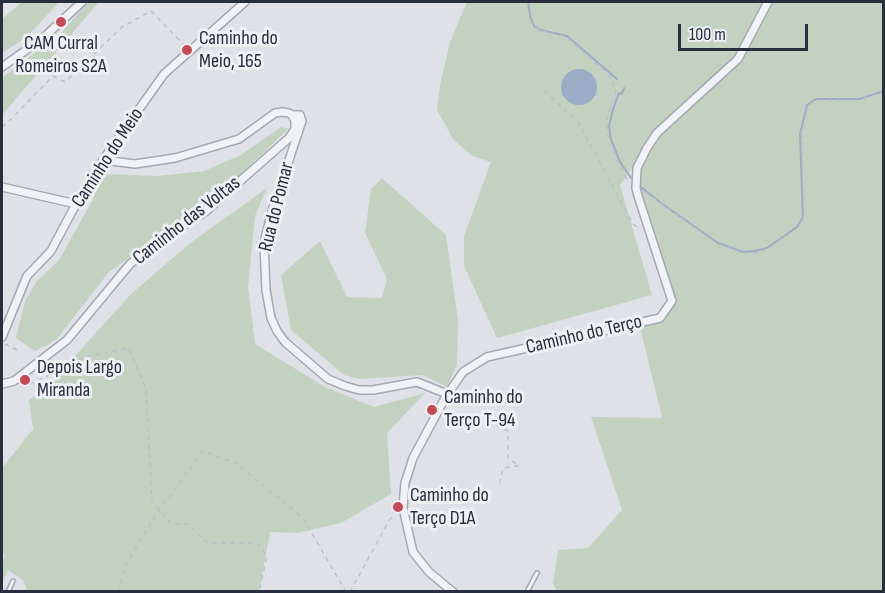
<!DOCTYPE html>
<meta charset="utf-8">
<style>
body{margin:0}
#map{position:relative;width:885px;height:593px;overflow:hidden;background:#dfe1e7;font-family:"Sofia Sans Condensed",sans-serif}
canvas{display:block}
.frame{position:absolute;inset:0;border:3px solid #282e3e;pointer-events:none}
.scale{position:absolute;left:678px;top:24px;width:130px;height:27px;box-sizing:border-box;border:3px solid #282e3e;border-top:0;padding-left:8px;font-size:18px;line-height:21px;white-space:nowrap;color:#282e3e;-webkit-text-stroke:4px #eef0f5;paint-order:stroke}
</style>
<div id="map">
<canvas width="885" height="593"></canvas>
<div class="frame"></div>
<div class="scale">100 m</div>
</div>
<script>
const context = document.querySelector('canvas').getContext('2d');
context.lineJoin = 'round';
function fillPath(path, color) {
  context.fillStyle = color;
  context.fill(path, 'evenodd');
}
function toPath(rows) {
  const path = new Path2D();
  for (const r of rows) {
    if (r.length === 3) {
      path.moveTo(r[0] + r[2], r[1]);
      path.arc(r[0], r[1], r[2], 0, 2 * Math.PI);
      continue;
    }
    path.moveTo(r[0], r[1]);
    for (let i = 2; i < r.length; i += 2) path.lineTo(r[i], r[i + 1]);
  }
  return path;
}
function strokePath(path, color, width, dash) {
  context.strokeStyle = color;
  context.lineWidth = width;
  context.lineCap = dash ? 'butt' : 'round';
  context.setLineDash(dash || []);
  context.stroke(path);
}
function write(font, color, halo, rows, align = 'center') {
  context.font = font + ' "Sofia Sans Condensed",sans-serif';
  context.lineWidth = 6;
  context.setLineDash([]);
  context.textBaseline = 'middle';
  context.strokeStyle = halo;
  context.fillStyle = color;
  for (const [text, x, y, turn = 0] of rows) {
    context.save();
    context.translate(x, y);
    context.rotate((+turn || 0) * Math.PI / 180);
    context.textAlign = isNaN(turn) ? turn : align;
    if (halo) context.strokeText(text, 0, 0);
    context.fillText(text, 0, 0);
    context.restore();
  }
}
const green = toPath([
 [22,2,59,2,27,37,2,53,2,19],
 [88,2,99,2,2,115,2,78,62,32],
 [467,2,883,2,883,591,557,591,553,584,558,550,588,548,622,510,591,417,662,418,639,323,660,318,672,301,636,188,644,152,620,185,652,295,497,338,464,266,464,236,491,162,472,156,453,139,437,110,440,85,450,42],
 [281,127,288,129,204,210,153,240,109,272,56,340,35,351,16,338,25,301,37,281,59,260,92,201,104,174,158,176,204,171,241,155],
 [382,178,446,235,458,320,457,365,447,387,423,375,359,379,344,375,291,330,281,275,320,241,347,297,382,298,387,279,365,233,371,189],
 [267,188,255,216,248,287,255,344,325,387,374,407,425,393,387,433,391,494,341,523,297,533,270,532,259,591,27,591,23,580,8,570,2,583,2,561,5,556,2,551,2,468,33,429,29,400,48,386,131,294,189,244]
]);
const water = toPath([
 [579,87,18]
]);
const stream = toPath([
 [528,2,530,16,534,26,541,30,567,36,617,79],
 [624,88,622,94,619,93,613,109,609,126,611,139,620,162,631,178],
 [641,187,661,203,718,243,743,252,755,251,767,248,797,227,803,217,800,134,807,105,816,99,860,99,884,91]
]);
const path = toPath([
 [527,2,529,16,533,27,541,31,566,37,611,77,616,93,607,116,607,126,609,140,618,163,627,179],
 [544,91,578,122,633,224,639,228],
 [2,127,9,121,53,76,65,82,122,27,151,11,185,46],
 [645,192,717,244,743,253,755,253,768,249,798,228,804,217,802,134,808,106,816,100,860,100,884,92],
 [5,344,21,352],
 [21,386,27,386,85,357,129,348,146,389,152,502,171,524,187,524,208,543,257,543,267,556,259,592],
 [488,422,508,431,508,458,519,466,503,468,499,487],
 [119,592,125,566,159,510,203,451,236,463,303,518,346,592],
 [350,592,390,519,395,515]
]);
const service = toPath([
 [8,592,13,581],
 [527,592,537,573]
]);
const minor = toPath([
 [2,67,42,39,82,2],
 [292,115,300,115,302,121,272,211,264,243,266,290,271,318,277,331,285,342,328,379,345,386,359,390,373,390,417,382,447,394],
 [2,187,76,204],
 [2,337,27,276,51,251,76,204,103,160,164,74,245,2],
 [2,384,14,381,67,340,130,264,170,234,205,212,289,138,295,129,295,121,292,115,289,113,282,112,275,113,239,139,175,158,135,164,103,160],
 [453,592,429,572,413,552,403,508,405,483,413,458,445,398,463,372,487,357,660,318,672,301,638,196,636,188,637,168,647,148,657,133,738,59,768,2]
]);
const markers = [
 [61,22,6,"#c74951"],
 [187,50,6,"#c74951"],
 [25,380,6,"#c74951"],
 [432,410,6,"#c74951"],
 [398,507,6,"#c74951"]
];
const poiNames = [
 ["Caminho do",199,39],
 ["Meio, 165",199,62],
 ["CAM Curral",61,44,"center"],
 ["Romeiros S2A",61,67,"center"],
 ["Depois Largo",37,368],
 ["Miranda",37,391],
 ["Caminho do",444,398],
 ["Terço T-94",444,421],
 ["Caminho do",410,496],
 ["Terço D1A",410,519]
];
const streetNames = [
 ["Caminho do Meio",108,158,-57],
 ["Rua do Pomar",277,207,-76],
 ["Caminho das Voltas",187,221,-38],
 ["Caminho do Terço",584,335,-13]
];
fillPath(green, '#c3d1c0');
fillPath(water, '#9bacc6');
strokePath(stream, '#9bacc6', 2);
strokePath(service, '#a4a8b1', 6);
strokePath(minor, '#a4a8b1', 10);
strokePath(path, '#bdbfc6', 1.5, [4.5, 4.5]);
strokePath(service, '#f1f2f6', 3);
strokePath(minor, '#f1f2f6', 7);
for (const [x, y, r, color] of markers) {
  const dot = new Path2D();
  dot.arc(x, y, r, 0, 2 * Math.PI);
  context.fillStyle = color;
  context.fill(dot);
  strokePath(dot, '#eef0f5', 2);
}
write('20px', '#282e3e', '#eef0f5', poiNames, 'left');
write('20px', '#282e3e', '#eef0f5', streetNames);
</script>
